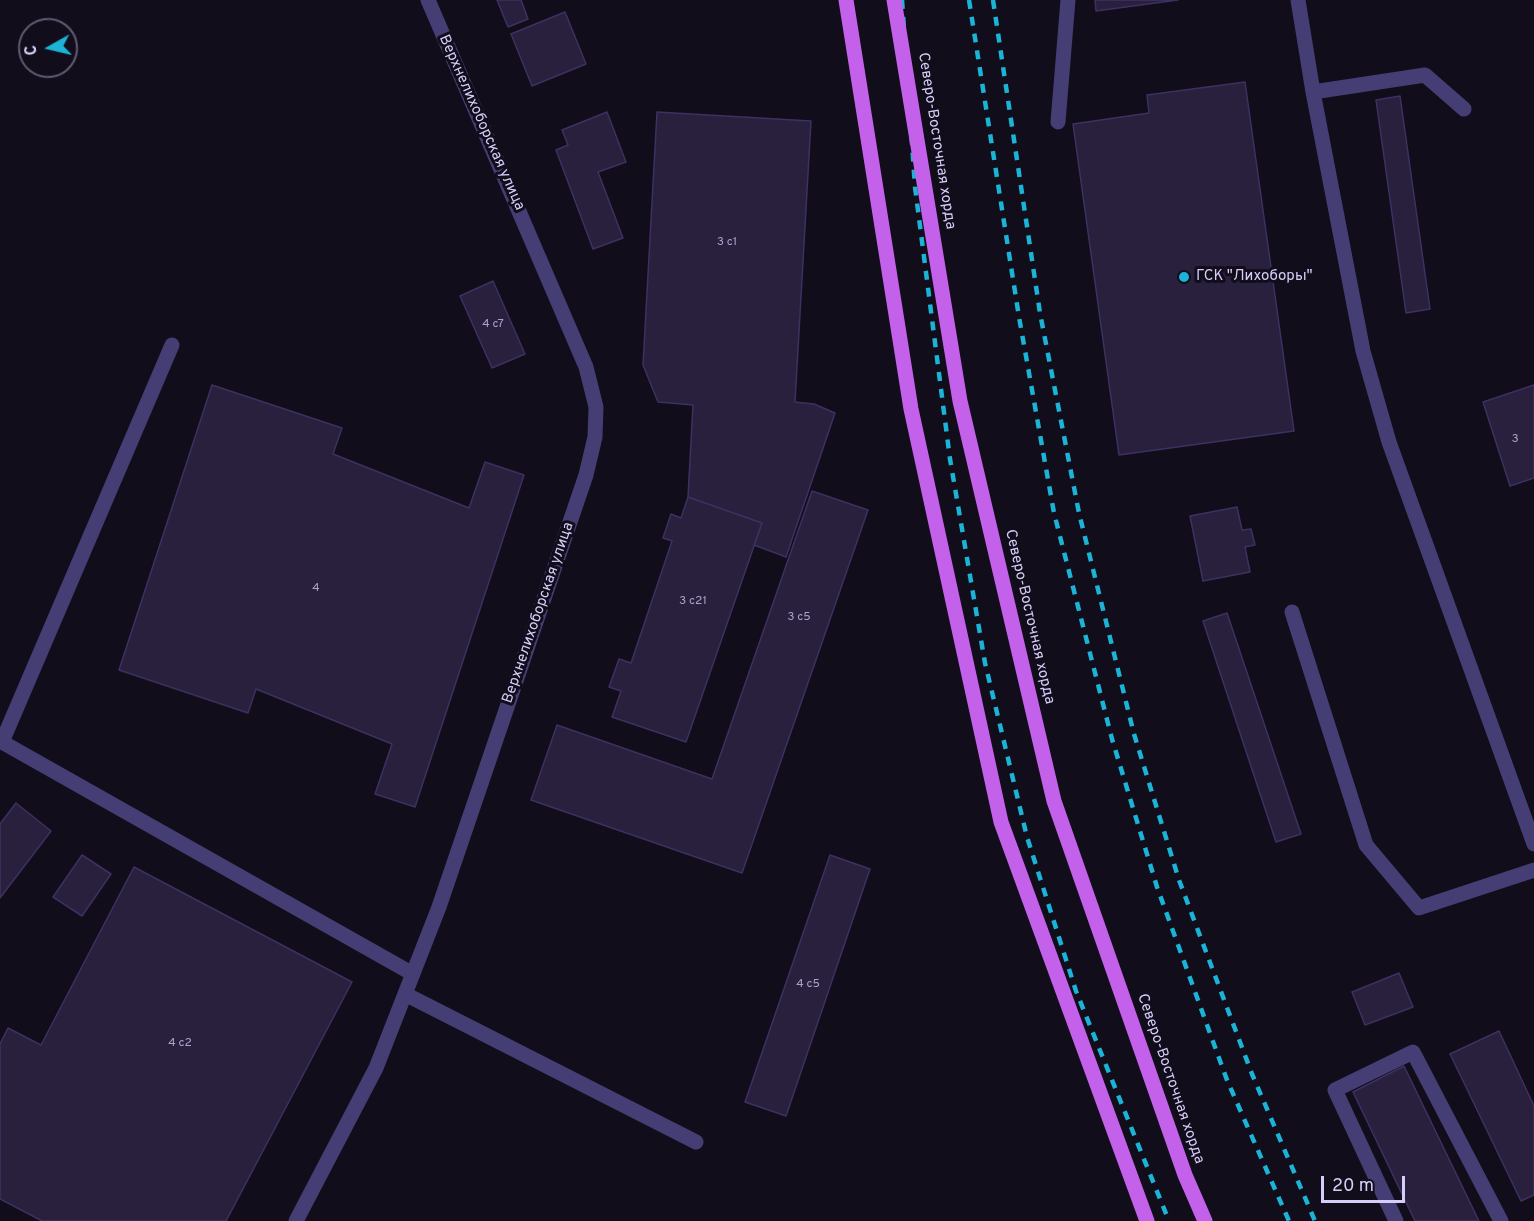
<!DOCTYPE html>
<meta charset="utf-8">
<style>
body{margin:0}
#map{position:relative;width:1534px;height:1221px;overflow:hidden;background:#110d1a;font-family:Overpass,sans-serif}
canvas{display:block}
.north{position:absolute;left:18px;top:18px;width:60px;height:60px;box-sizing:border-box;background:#110d1a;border:2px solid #605a73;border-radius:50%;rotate:262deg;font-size:16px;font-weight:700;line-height:24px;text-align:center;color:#d6cdf9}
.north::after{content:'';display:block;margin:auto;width:21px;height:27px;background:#1bb3d6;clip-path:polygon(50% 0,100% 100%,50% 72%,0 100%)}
.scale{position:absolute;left:1321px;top:1176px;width:84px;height:27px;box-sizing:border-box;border:3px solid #d6cdf9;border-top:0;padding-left:8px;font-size:18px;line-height:21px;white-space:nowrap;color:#d6cdf9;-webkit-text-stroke:4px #110d1a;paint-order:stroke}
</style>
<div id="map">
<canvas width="1534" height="1221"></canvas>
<div class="north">С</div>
<div class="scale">20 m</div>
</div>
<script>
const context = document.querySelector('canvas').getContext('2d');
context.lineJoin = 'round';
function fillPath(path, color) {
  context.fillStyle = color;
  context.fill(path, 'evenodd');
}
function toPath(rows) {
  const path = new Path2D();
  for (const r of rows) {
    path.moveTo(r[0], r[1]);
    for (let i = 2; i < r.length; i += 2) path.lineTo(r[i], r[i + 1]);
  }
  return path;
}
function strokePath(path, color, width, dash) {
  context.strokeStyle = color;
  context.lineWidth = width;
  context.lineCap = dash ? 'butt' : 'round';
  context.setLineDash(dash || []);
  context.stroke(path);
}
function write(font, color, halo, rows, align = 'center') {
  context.font = font + ' Overpass,sans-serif';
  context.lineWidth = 6;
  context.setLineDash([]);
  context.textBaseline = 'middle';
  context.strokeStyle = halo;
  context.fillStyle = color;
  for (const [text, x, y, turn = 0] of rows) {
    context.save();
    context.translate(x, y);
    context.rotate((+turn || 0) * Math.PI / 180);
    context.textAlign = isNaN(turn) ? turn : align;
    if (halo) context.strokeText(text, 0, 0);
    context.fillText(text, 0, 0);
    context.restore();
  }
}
const building = toPath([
 [497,0,521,0,528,19,508,27,497,0],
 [1095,0,1178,0,1096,11,1095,0],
 [565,12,586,64,532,86,511,34,565,12],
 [1245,82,1294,431,1119,455,1073,124,1149,113,1147,95,1245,82],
 [1400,96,1430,309,1406,313,1376,100,1400,96],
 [607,112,626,162,598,172,623,238,593,249,556,150,568,145,562,130,607,112],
 [657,112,811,121,795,402,814,404,835,413,786,557,754,545,762,523,688,497,693,405,658,402,643,365,657,112],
 [493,281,525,354,492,368,460,296,493,281],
 [212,385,342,428,333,454,469,508,485,462,524,475,415,807,375,794,392,744,256,689,248,713,119,670,212,385],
 [1534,385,1534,478,1510,486,1483,402,1534,385],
 [812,491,868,510,742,873,531,800,557,725,712,779,812,491],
 [688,497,762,523,686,742,612,717,621,691,609,687,619,659,631,663,672,541,663,538,671,514,681,518,688,497],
 [1237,507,1242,530,1251,529,1255,545,1245,547,1250,572,1203,581,1190,516,1237,507],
 [1227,613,1301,834,1276,842,1203,621,1227,613],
 [16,803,51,831,0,898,0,824,16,803],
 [82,855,111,874,82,916,53,897,82,855],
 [830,855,870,869,786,1116,745,1102,830,855],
 [134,867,352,982,226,1221,42,1221,0,1199,0,1044,8,1028,41,1045,134,867],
 [1399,973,1413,1007,1365,1025,1352,992,1399,973],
 [1499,1031,1534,1106,1534,1195,1521,1201,1450,1054,1499,1031],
 [1404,1066,1479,1221,1415,1221,1353,1092,1404,1066]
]);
const minor = toPath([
 [1298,0,1313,92,1363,351,1389,442,1534,844],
 [1313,92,1425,75,1464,109],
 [1058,122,1068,0],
 [172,345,2,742,413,974],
 [1292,612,1366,845,1419,908,1534,870],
 [405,994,696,1142],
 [296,1221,376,1068,439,907,586,475,595,437,596,407,586,367,428,0],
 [1396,1221,1335,1090,1413,1052,1501,1221]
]);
const major = toPath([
 [846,0,911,409,1001,822,1147,1221]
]);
const rail = toPath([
 [902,0,915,187,950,459,985,663,1027,837,1076,991,1169,1221],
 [969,0,1019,317,1054,513,1112,739,1157,887,1227,1080,1289,1221],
 [993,0,1040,313,1079,513,1134,734,1179,880,1252,1074,1315,1221]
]);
const majorBridge = toPath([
 [894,0,960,401,1054,801,1185,1175,1205,1221]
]);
const markers = [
 [1184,277,6,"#1bb3d6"]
];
const numberNames = [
 ["3 с1",727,243],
 ["4 c7",493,325],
 ["3",1515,440],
 ["4",316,589],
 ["3 с21",693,602],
 ["3 с5",799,618],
 ["4 с5",808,985],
 ["4 с2",180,1044]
];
const streetNames = [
 ["Верхнелихоборская улица",481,123,66],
 ["Северо-Восточная хорда",936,141,81],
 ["Верхнелихоборская улица",539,613,-71],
 ["Северо-Восточная хорда",1029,617,77],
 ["Северо-Восточная хорда",1170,1079,71]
];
const poiNames = [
 ["ГСК \"Лихоборы\"",1196,277]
];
fillPath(building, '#28203d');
strokePath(building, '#3f3062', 1.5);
strokePath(minor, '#453e74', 15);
strokePath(major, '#c461eb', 15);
strokePath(rail, '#1bb3d6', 4.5, [9, 8]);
strokePath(majorBridge, '#c461eb', 15);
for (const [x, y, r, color] of markers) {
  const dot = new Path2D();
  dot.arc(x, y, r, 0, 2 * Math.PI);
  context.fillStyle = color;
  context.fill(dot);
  strokePath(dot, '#110d1a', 2);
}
write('12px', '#aaa2ca', null, numberNames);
write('15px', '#d6cdf9', '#110d1a', streetNames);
write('15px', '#d6cdf9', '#110d1a', poiNames, 'left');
</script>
